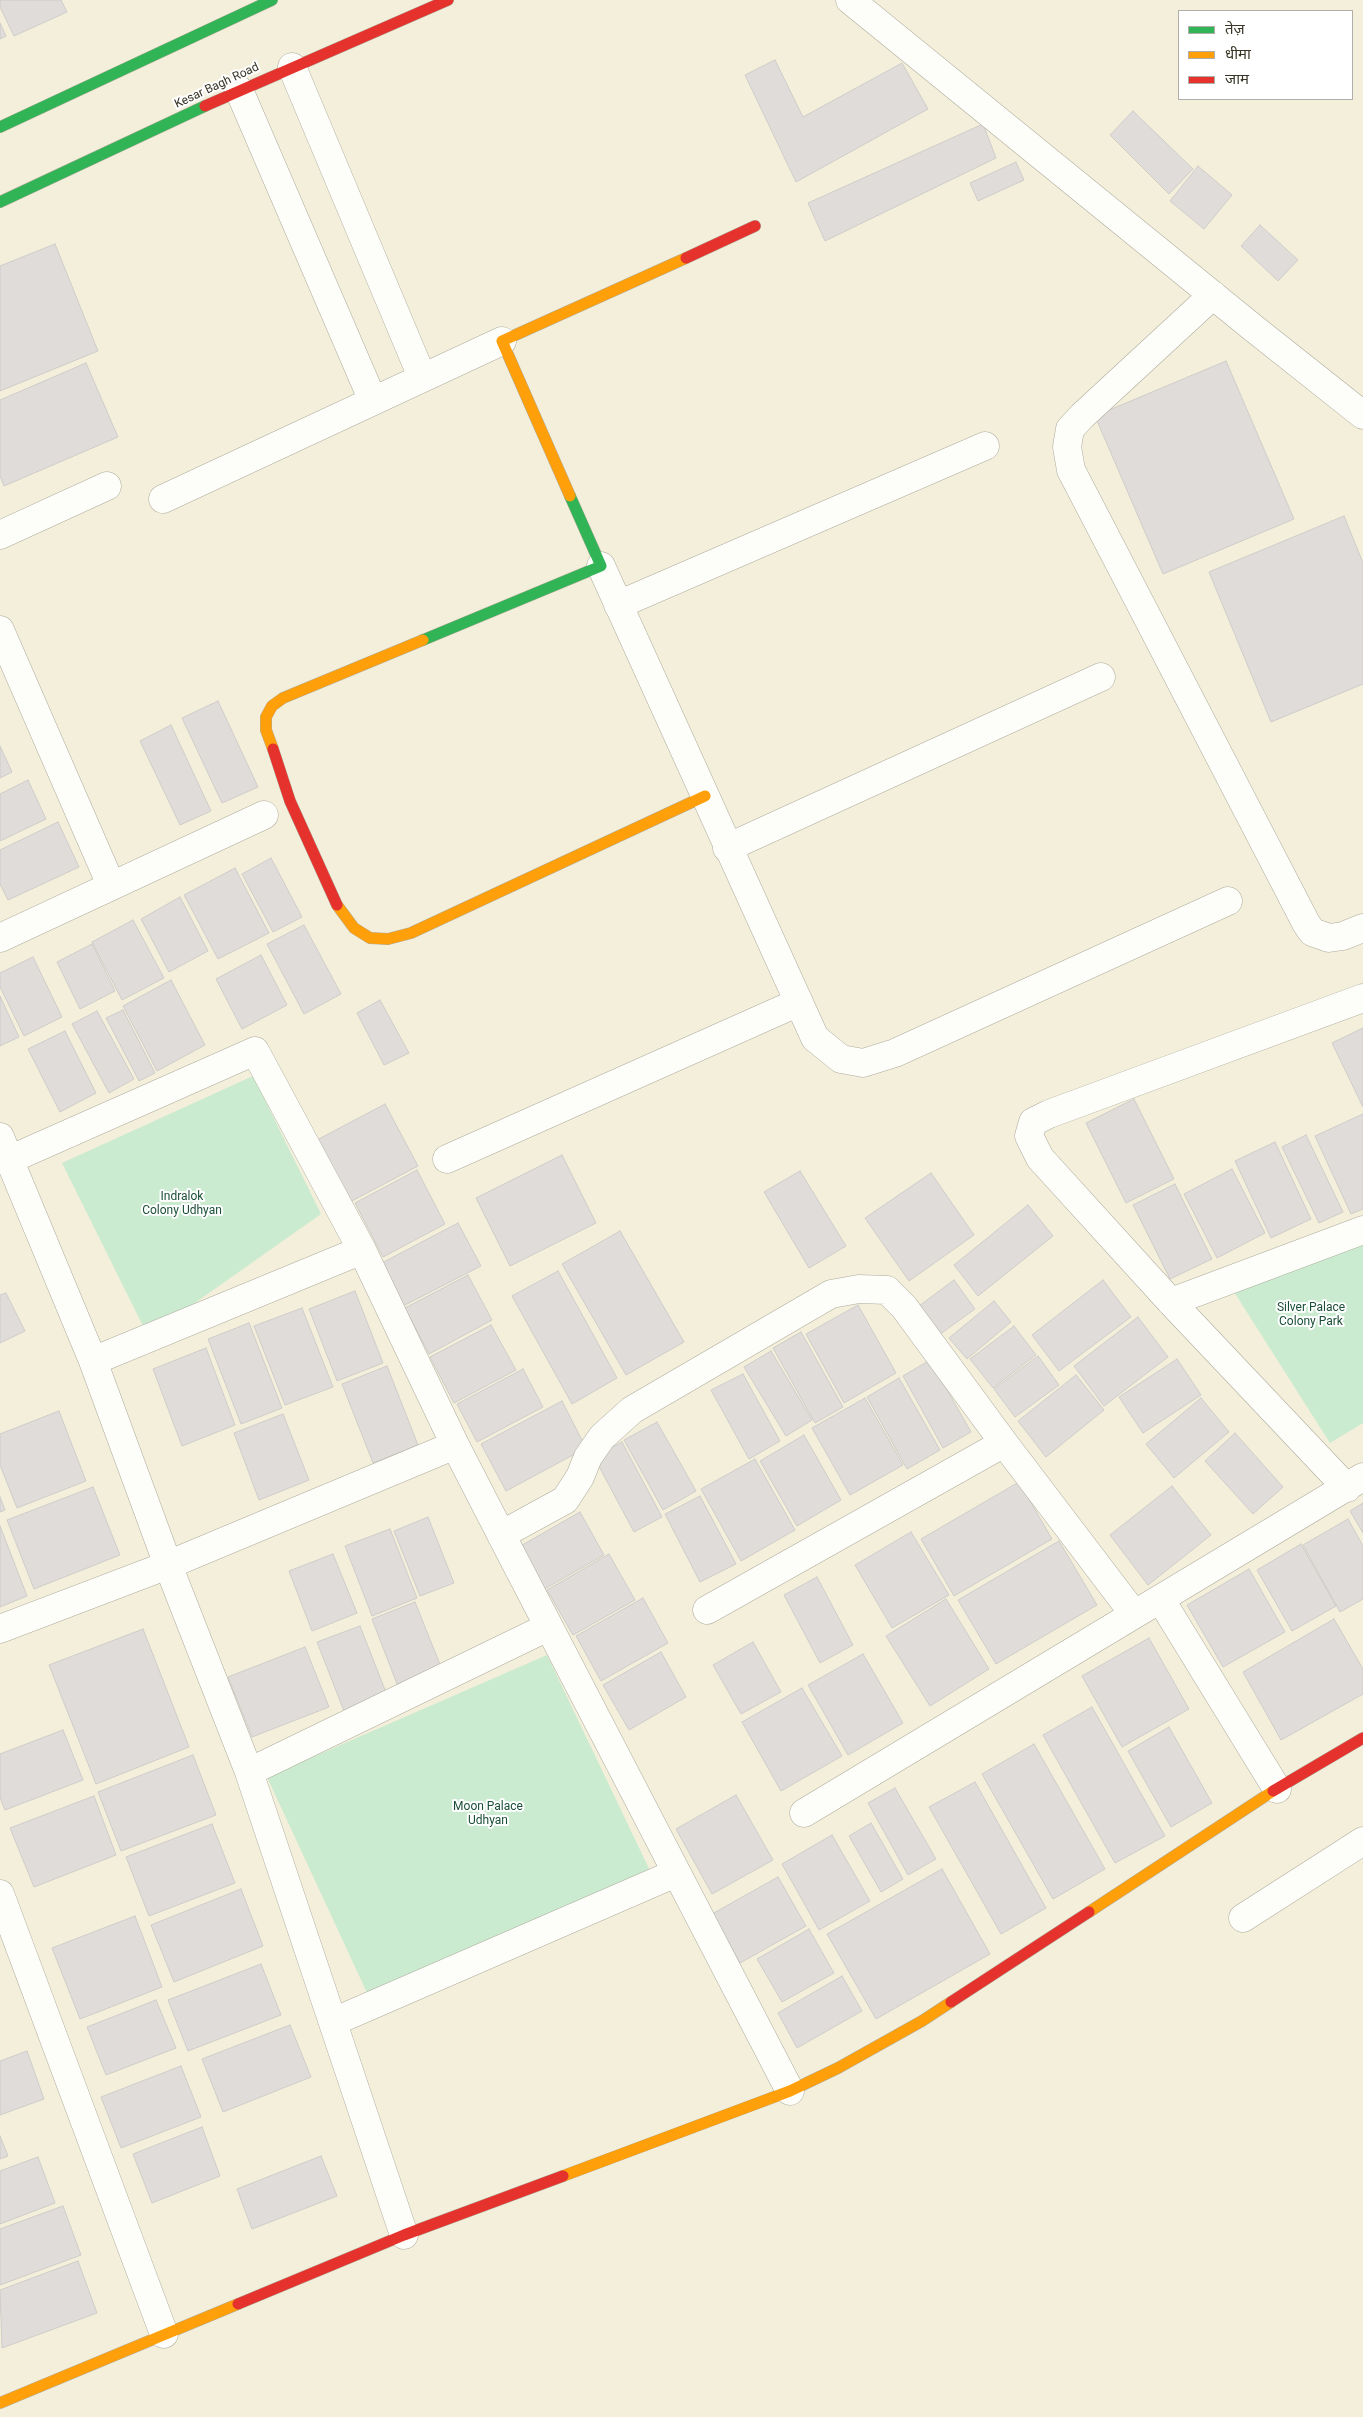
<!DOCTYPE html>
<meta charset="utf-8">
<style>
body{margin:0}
#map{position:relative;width:1363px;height:2417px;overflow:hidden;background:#f3efdb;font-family:Roboto,"Noto Sans Devanagari",sans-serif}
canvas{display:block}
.legend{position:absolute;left:1178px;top:10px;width:175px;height:90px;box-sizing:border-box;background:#fff;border:1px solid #afaea8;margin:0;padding:6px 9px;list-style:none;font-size:15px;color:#383426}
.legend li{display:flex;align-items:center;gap:10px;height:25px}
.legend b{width:25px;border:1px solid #afaea8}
</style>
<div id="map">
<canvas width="1363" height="2417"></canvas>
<ul class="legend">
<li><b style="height:6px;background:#30b455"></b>तेज़</li>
<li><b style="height:6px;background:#ff9f0a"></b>धीमा</li>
<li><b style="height:6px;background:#e5322d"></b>जाम</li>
</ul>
</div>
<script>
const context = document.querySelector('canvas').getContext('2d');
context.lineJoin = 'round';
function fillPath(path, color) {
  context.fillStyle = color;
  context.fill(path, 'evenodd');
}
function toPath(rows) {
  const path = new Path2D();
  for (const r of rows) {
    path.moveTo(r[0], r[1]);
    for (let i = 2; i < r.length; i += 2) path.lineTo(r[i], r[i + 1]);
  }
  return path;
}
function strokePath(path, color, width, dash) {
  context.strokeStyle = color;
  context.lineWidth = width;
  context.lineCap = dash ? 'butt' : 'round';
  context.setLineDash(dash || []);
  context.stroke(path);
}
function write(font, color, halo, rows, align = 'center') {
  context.font = font + ' Roboto,sans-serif';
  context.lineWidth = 4;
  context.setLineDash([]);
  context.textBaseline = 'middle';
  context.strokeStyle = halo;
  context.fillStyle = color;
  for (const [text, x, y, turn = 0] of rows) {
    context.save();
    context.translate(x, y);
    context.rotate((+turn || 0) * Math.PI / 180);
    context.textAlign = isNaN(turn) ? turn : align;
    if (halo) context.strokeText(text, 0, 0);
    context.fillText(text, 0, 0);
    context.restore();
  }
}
const green = toPath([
 [253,1076,321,1214,148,1336,62,1163],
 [1363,1244,1363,1423,1330,1443,1229,1284],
 [547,1655,653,1877,368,1995,267,1777]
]);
const building = toPath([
 [0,0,61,0,67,12,14,36,0,7,0,0],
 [0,23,6,36,0,39,0,23],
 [775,60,803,117,902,63,928,109,796,182,745,75,775,60],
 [1133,111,1193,169,1169,194,1110,135,1133,111],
 [983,124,996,158,825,241,808,203,983,124],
 [1016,162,1024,180,978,201,970,183,1016,162],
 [1198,166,1232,195,1204,229,1170,201,1198,166],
 [1260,225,1298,260,1278,281,1241,246,1260,225],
 [55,244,98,351,0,391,0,266,55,244],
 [1226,361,1294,519,1163,574,1095,416,1226,361],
 [86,363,118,437,4,486,0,476,0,400,86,363],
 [1344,516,1363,563,1363,684,1271,722,1209,572,1344,516],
 [218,701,258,787,222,803,182,718,218,701],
 [171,725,211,811,180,825,140,741,171,725],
 [0,746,12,772,0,778,0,746],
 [28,780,46,819,0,841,0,794,28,780],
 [58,822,79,867,8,900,0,884,0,850,58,822],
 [271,858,302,917,273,932,242,874,271,858],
 [235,868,269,933,218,959,184,895,235,868],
 [180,897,208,951,169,972,141,919,180,897],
 [133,920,164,978,122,1000,92,942,133,920],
 [304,925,341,994,304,1014,267,944,304,925],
 [92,944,115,991,80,1009,57,962,92,944],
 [261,955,287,1005,242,1029,216,979,261,955],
 [33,957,62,1017,24,1036,0,987,0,973,33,957],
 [171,980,205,1045,157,1071,123,1006,171,980],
 [0,996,19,1037,0,1046,0,996],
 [380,1000,409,1053,384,1065,357,1013,380,1000],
 [123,1010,155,1073,139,1081,106,1018,123,1010],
 [97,1011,134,1079,109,1093,72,1024,97,1011],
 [1363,1028,1363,1107,1332,1043,1363,1028],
 [65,1031,96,1093,60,1112,28,1049,65,1031],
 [1134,1099,1174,1179,1126,1203,1086,1123,1134,1099],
 [385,1104,418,1166,348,1203,315,1141,385,1104],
 [1363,1114,1363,1209,1351,1214,1315,1136,1363,1114],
 [1306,1135,1343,1212,1319,1223,1282,1147,1306,1135],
 [1275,1142,1311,1219,1271,1238,1235,1161,1275,1142],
 [562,1155,596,1223,510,1266,476,1198,562,1155],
 [1232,1169,1265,1233,1217,1258,1184,1194,1232,1169],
 [417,1170,445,1224,383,1257,355,1203,417,1170],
 [800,1171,846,1246,809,1268,764,1192,800,1171],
 [931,1173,974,1235,909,1281,865,1218,931,1173],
 [1175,1184,1212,1259,1170,1279,1133,1205,1175,1184],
 [1028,1205,1053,1236,978,1296,954,1265,1028,1205],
 [458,1223,481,1266,403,1306,380,1264,458,1223],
 [620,1231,684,1342,626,1375,562,1264,620,1231],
 [558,1271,617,1378,572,1404,512,1296,558,1271],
 [468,1275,492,1320,429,1354,405,1308,468,1275],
 [954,1280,975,1309,932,1340,911,1312,954,1280],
 [1103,1280,1131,1317,1059,1371,1032,1335,1103,1280],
 [355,1291,383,1363,337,1381,309,1309,355,1291],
 [6,1293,25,1331,0,1343,0,1295,6,1293],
 [994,1301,1011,1322,967,1359,949,1338,994,1301],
 [858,1305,896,1373,844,1403,806,1334,858,1305],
 [302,1308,333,1387,285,1405,254,1326,302,1308],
 [1138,1317,1168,1357,1104,1406,1074,1366,1138,1317],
 [249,1323,282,1408,241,1424,208,1339,249,1323],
 [491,1325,516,1370,454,1403,430,1357,491,1325],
 [1014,1326,1036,1355,993,1388,970,1359,1014,1326],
 [801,1332,843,1407,815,1423,773,1348,801,1332],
 [206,1348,235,1425,182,1446,153,1369,206,1348],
 [771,1351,812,1420,786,1436,744,1367,771,1351],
 [1038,1356,1059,1385,1015,1417,994,1389,1038,1356],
 [1177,1359,1201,1395,1143,1433,1119,1397,1177,1359],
 [930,1360,971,1432,943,1448,903,1376,930,1360],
 [387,1366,418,1445,373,1463,342,1384,387,1366],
 [523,1369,543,1407,477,1442,457,1404,523,1369],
 [743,1374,780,1441,749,1459,711,1390,743,1374],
 [1076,1375,1104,1410,1046,1457,1018,1421,1076,1375],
 [899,1378,940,1450,907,1469,867,1397,899,1378],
 [865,1398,903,1465,850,1495,812,1428,865,1398],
 [1201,1398,1229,1432,1174,1478,1146,1444,1201,1398],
 [562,1401,586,1448,506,1491,481,1444,562,1401],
 [59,1411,86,1481,17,1508,0,1465,0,1434,59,1411],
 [283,1414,309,1480,259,1500,234,1433,283,1414],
 [657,1422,696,1491,663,1510,624,1440,657,1422],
 [1235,1433,1283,1487,1253,1514,1205,1461,1235,1433],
 [804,1435,841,1500,797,1526,760,1461,804,1435],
 [622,1442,662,1517,634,1532,594,1457,622,1442],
 [755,1459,795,1530,741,1561,701,1489,755,1459],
 [1019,1482,1052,1539,954,1596,921,1539,1019,1482],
 [1172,1486,1211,1535,1148,1585,1110,1535,1172,1486],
 [93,1487,120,1555,34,1589,7,1520,93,1487],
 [700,1496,736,1564,700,1582,665,1514,700,1496],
 [0,1497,5,1510,0,1512,0,1497],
 [1363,1503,1363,1533,1350,1511,1363,1503],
 [580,1512,604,1555,541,1591,517,1548,580,1512],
 [428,1517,454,1583,420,1596,394,1531,428,1517],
 [1348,1519,1363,1546,1363,1599,1340,1612,1303,1545,1348,1519],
 [0,1526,27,1596,0,1607,0,1526],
 [390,1529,417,1598,372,1616,345,1546,390,1529],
 [911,1532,949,1595,892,1628,855,1565,911,1532],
 [1059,1541,1097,1605,996,1664,958,1600,1059,1541],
 [1301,1544,1336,1606,1292,1631,1257,1570,1301,1544],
 [333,1554,357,1613,312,1631,289,1571,333,1554],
 [609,1554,635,1600,573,1635,547,1590,609,1554],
 [1249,1569,1285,1632,1223,1667,1187,1605,1249,1569],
 [817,1577,853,1645,820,1663,784,1595,817,1577],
 [643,1598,668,1643,601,1681,576,1636,643,1598],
 [946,1599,989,1669,930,1706,886,1636,946,1599],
 [415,1602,441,1667,397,1684,372,1619,415,1602],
 [1334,1619,1363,1669,1363,1694,1281,1740,1243,1672,1334,1619],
 [360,1626,387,1695,344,1711,317,1642,360,1626],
 [143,1629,189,1747,96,1784,49,1665,143,1629],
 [1149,1638,1189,1709,1122,1747,1082,1676,1149,1638],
 [753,1642,781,1692,741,1714,713,1665,753,1642],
 [305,1647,329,1707,252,1737,228,1677,305,1647],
 [661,1652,686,1697,629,1730,603,1685,661,1652],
 [863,1654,903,1723,848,1755,808,1685,863,1654],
 [802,1688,842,1756,781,1791,742,1722,802,1688],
 [1092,1707,1165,1836,1115,1863,1043,1735,1092,1707],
 [1169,1727,1212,1803,1171,1827,1128,1751,1169,1727],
 [63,1730,83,1780,5,1810,0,1798,0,1754,63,1730],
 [1034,1744,1105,1869,1053,1899,982,1774,1034,1744],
 [193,1755,216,1815,121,1851,98,1792,193,1755],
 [975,1782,1046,1908,1001,1934,929,1807,975,1782],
 [895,1788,936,1859,908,1875,868,1803,895,1788],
 [736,1795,773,1860,712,1894,676,1829,736,1795],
 [94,1796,116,1855,34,1887,10,1828,94,1796],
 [871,1823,903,1879,881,1892,849,1836,871,1823],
 [212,1824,235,1883,149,1916,126,1857,212,1824],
 [832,1835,870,1901,819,1930,782,1864,832,1835],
 [942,1869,990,1954,876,2019,827,1934,942,1869],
 [778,1877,806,1926,740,1963,712,1914,778,1877],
 [241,1889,263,1946,174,1982,151,1925,241,1889],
 [135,1916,162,1987,80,2019,52,1948,135,1916],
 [809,1929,834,1973,782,2002,757,1959,809,1929],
 [261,1964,281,2015,188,2051,168,2000,261,1964],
 [842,1976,862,2011,797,2048,778,2013,842,1976],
 [156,2000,176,2048,106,2075,87,2027,156,2000],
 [290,2025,311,2077,223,2112,202,2059,290,2025],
 [27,2051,44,2099,0,2115,0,2061,27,2051],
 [181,2066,201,2117,121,2148,101,2097,181,2066],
 [202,2127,220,2176,152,2203,133,2154,202,2127],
 [0,2136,8,2156,0,2159,0,2136],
 [321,2156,337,2196,252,2229,237,2189,321,2156],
 [38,2157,55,2203,0,2224,0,2171,38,2157],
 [63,2206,81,2255,0,2285,0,2229,63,2206],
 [78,2261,97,2313,2,2348,0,2290,78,2261]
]);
const street = toPath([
 [850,0,1252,327,1363,415],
 [292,67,422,377],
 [239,90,373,401],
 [1213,295,1082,416,1070,429,1067,447,1071,470,1306,923,1312,932,1329,938,1343,936,1363,928],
 [163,499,502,341],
 [0,535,107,486],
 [601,566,815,1038,841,1059,863,1063,895,1053,1228,901],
 [618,605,985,446],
 [0,630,111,885],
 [727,848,1101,677],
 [0,938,264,815],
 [0,1137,93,1361,168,1565,249,1772,404,2235],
 [11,1159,255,1051,362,1250,455,1445,508,1548,790,2091],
 [447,1159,799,1002],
 [1171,1302,1363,1230],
 [93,1361,362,1250],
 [1347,1488,1171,1302,1040,1158,1029,1136,1033,1122,1049,1114,1363,998],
 [501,1535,565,1500,580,1477,588,1457,602,1437,632,1410,831,1294,859,1289,887,1290,904,1307,1004,1443,1134,1614],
 [1161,1600,1277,1789],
 [707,1610,1004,1443],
 [0,1629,168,1565,455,1445],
 [249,1772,548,1627],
 [804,1813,1363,1477],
 [0,1894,164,2334],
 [1243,1918,1363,1841],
 [333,2022,676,1873]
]);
const fast = toPath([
 [0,127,272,0],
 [0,202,205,106],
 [423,640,601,566,570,496]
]);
const slow = toPath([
 [570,496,502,341,686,258],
 [273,749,266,730,266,717,272,706,283,698,423,640],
 [337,905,354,928,370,938,388,939,411,933,705,796],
 [1089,1912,1273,1791],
 [563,2176,790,2091,838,2068,922,2021,951,2002],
 [0,2403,238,2304]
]);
const jam = toPath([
 [205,106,448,0],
 [686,258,755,226],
 [273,749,290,801,337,905],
 [1273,1791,1363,1738],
 [951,2002,1089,1912],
 [238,2304,404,2235,563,2176]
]);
const streetNames = [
 ["Kesar Bagh Road",217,86,-25]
];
const parkNames = [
 ["Indralok",182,1197],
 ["Colony Udhyan",182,1211],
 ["Silver Palace",1311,1308],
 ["Colony Park",1311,1322],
 ["Moon Palace",488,1807],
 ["Udhyan",488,1821]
];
fillPath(green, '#caebd0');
fillPath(building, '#dfdcda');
strokePath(building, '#ceccc9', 1);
strokePath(street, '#aeab9c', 29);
strokePath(fast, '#aeab9c', 12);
strokePath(slow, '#aeab9c', 12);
strokePath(jam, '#aeab9c', 12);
strokePath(street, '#fdfdfa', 28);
strokePath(fast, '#30b455', 11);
strokePath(slow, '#ff9f0a', 11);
strokePath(jam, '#e5322d', 11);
write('12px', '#383426', '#fff', streetNames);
write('12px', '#1a4e37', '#fff', parkNames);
</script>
